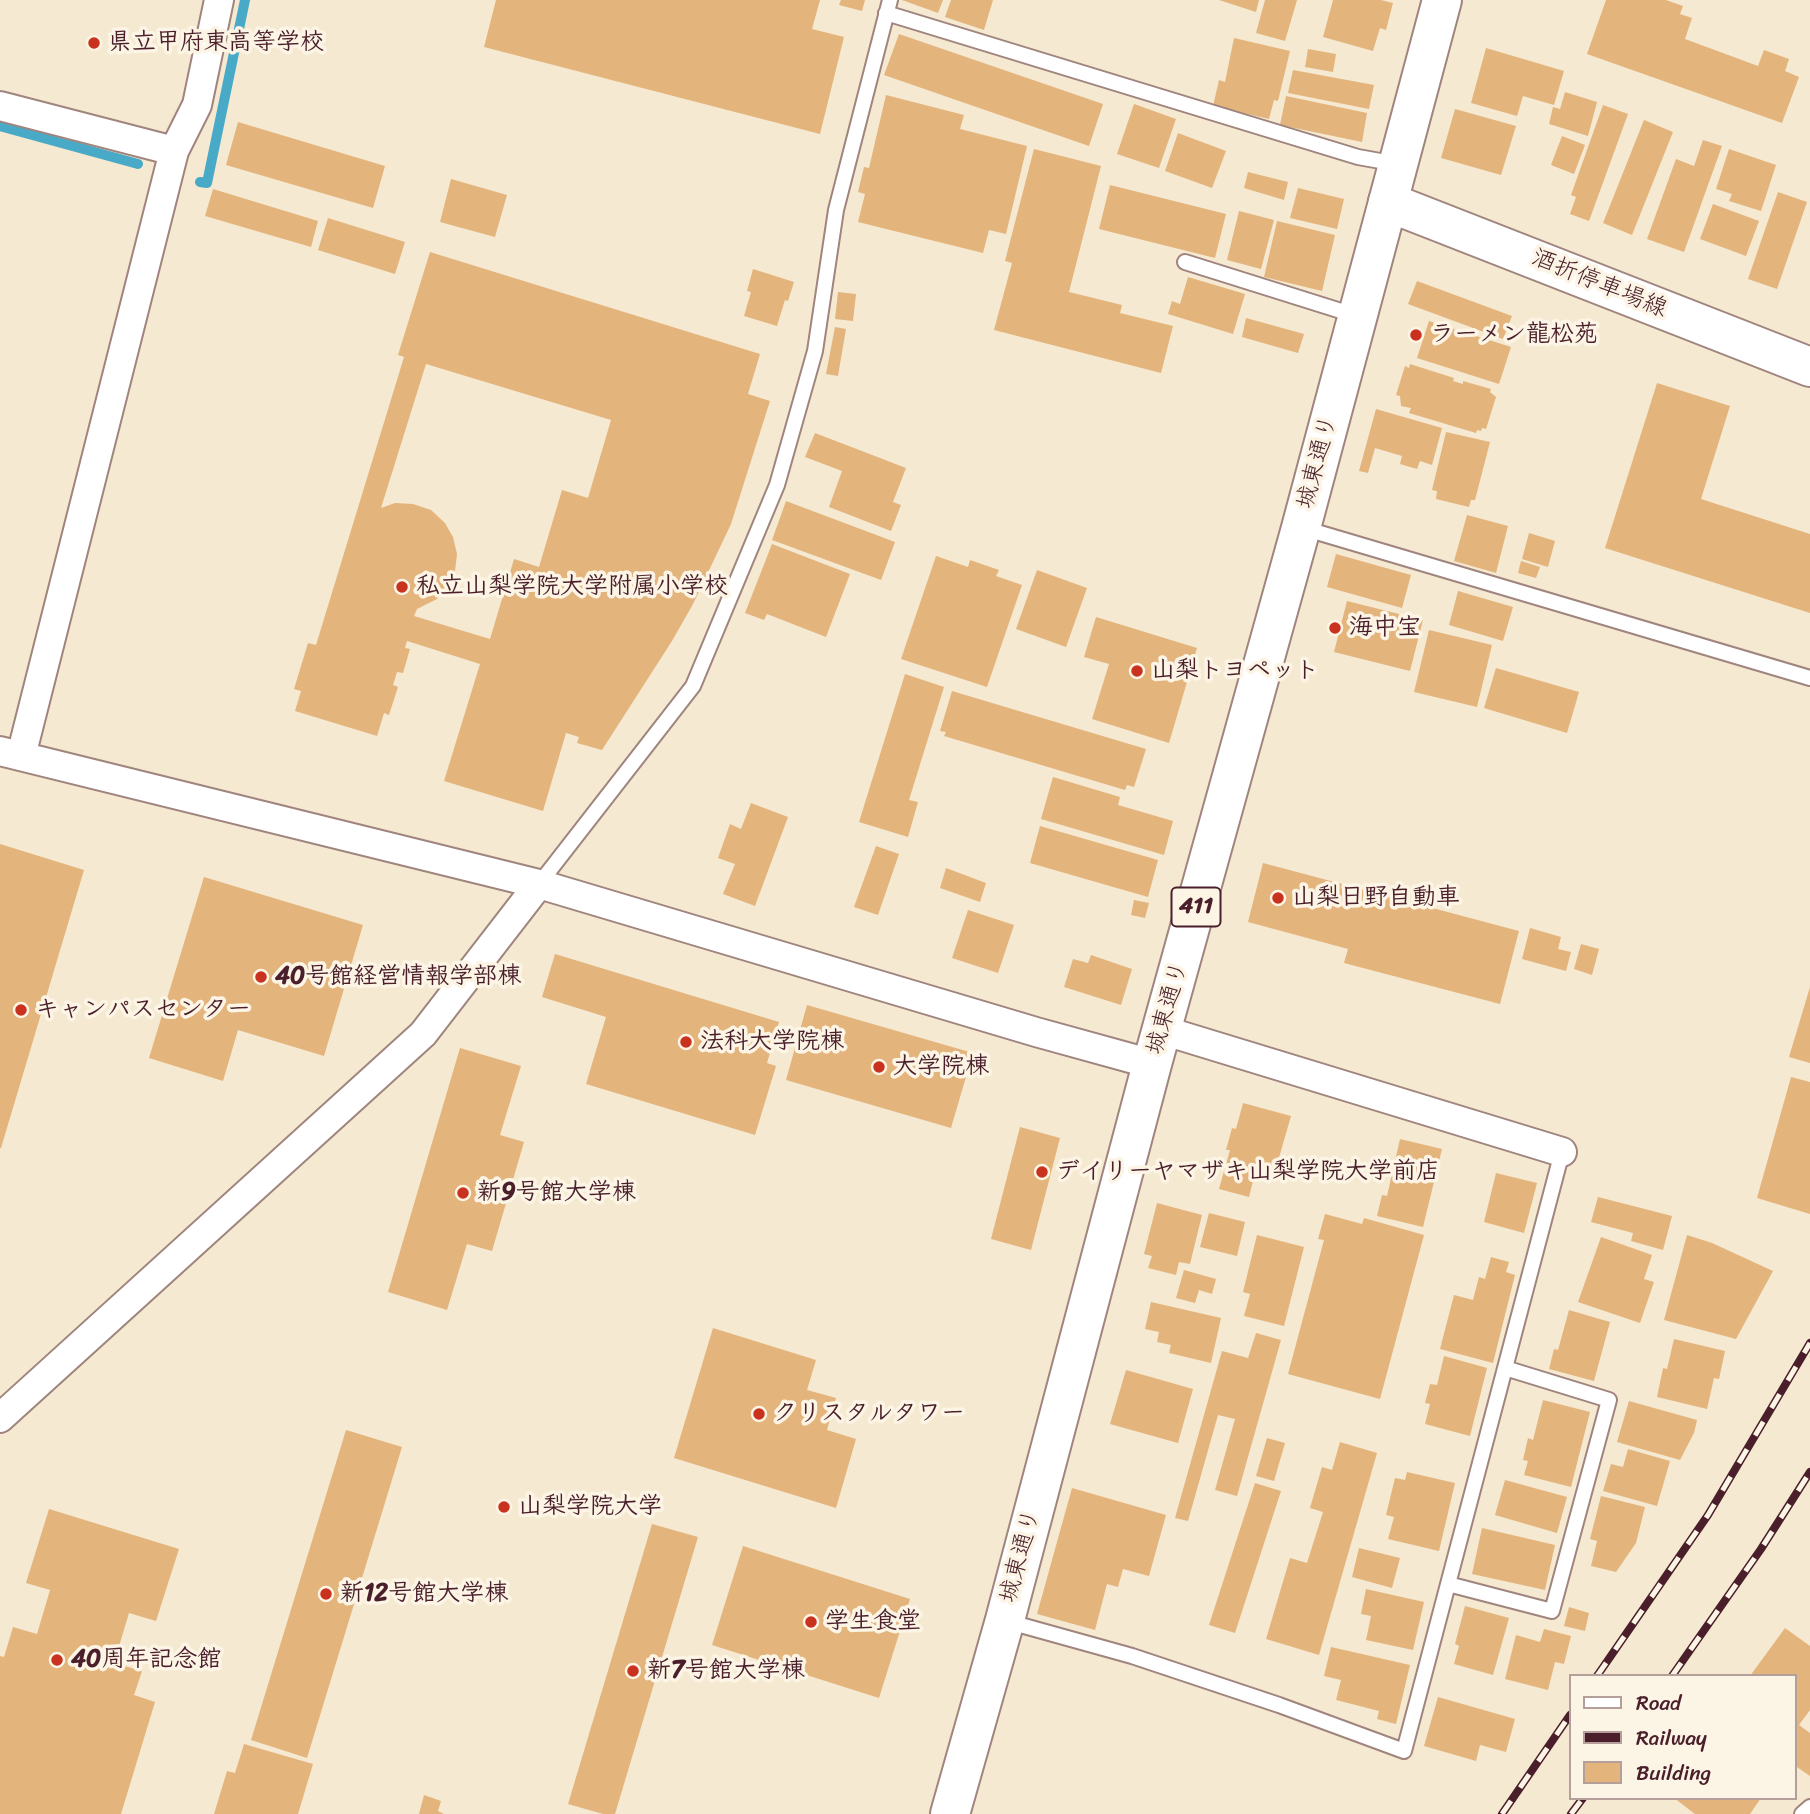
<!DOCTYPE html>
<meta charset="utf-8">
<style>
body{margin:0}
#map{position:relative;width:1810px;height:1814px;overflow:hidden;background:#f5e9d1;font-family:Sriracha,sans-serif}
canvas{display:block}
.legend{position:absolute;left:1569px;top:1674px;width:228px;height:126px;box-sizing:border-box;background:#fcf5e5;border:2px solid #b59f9b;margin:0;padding:9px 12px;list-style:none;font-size:21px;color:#4a1f2b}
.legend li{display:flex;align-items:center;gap:14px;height:35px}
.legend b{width:35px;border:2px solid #b59f9b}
</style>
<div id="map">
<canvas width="1810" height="1814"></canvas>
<ul class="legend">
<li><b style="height:9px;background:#fff"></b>Road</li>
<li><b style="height:9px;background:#4a1f2b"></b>Railway</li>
<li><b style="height:19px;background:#e4b47d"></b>Building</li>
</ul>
</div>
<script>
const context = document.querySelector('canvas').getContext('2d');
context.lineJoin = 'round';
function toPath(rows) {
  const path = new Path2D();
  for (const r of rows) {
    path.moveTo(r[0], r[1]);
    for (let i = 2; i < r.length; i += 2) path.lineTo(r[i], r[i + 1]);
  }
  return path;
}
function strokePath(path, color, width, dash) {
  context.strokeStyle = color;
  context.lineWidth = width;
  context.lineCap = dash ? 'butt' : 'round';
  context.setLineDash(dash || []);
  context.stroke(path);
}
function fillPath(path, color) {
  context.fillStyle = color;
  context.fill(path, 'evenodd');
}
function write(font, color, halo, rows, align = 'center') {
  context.font = font + ' Sriracha,"Klee One",sans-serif';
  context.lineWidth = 7;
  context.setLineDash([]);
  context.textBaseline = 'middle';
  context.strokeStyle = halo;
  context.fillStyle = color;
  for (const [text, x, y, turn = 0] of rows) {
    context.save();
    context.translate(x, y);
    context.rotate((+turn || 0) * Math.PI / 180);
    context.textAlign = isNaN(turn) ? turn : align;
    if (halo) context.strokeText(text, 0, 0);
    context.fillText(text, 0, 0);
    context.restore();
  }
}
const stream = toPath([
 [0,126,138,164],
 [200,182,207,183,245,0]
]);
const building = toPath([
 [496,0,820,0,812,29,844,37,820,134,484,47],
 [841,0,865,0,862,11,839,5],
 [902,0,943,0,938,13],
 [951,0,993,0,984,30,945,17],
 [1219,0,1259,0,1256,12],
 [1265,0,1297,0,1285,41,1256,33],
 [1333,0,1381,0,1393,3,1386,30,1380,28,1373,51,1323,37],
 [1606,0,1666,0,1683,6,1680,14,1692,18,1685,39,1758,66,1764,50,1789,59,1785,71,1799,77,1782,123,1587,54],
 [899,34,1103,104,1089,146,884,75],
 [1234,38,1290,51,1278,101,1274,100,1269,119,1213,106,1219,80,1225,82],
 [1486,48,1564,71,1554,105,1523,96,1517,116,1471,103],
 [1308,49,1336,54,1333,72,1305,67],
 [1293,70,1374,85,1369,109,1288,93],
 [1565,92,1597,102,1588,136,1549,124,1553,107,1560,109],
 [886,95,964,115,960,129,1027,146,1006,234,989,230,983,253,858,222,865,194,858,192,864,167,869,168],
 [1286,96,1367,113,1362,142,1280,125],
 [1134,104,1176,119,1159,168,1117,154],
 [1603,105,1628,114,1589,221,1570,214,1576,197,1571,195],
 [1455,109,1516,126,1501,175,1441,158],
 [1644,120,1673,132,1632,235,1603,223],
 [238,122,385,166,373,208,226,165],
 [1178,133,1226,151,1212,188,1165,171],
 [1562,136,1585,145,1574,174,1551,165],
 [1703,140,1722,146,1684,252,1647,239,1676,159,1694,166],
 [1034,149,1101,166,1069,292,1122,305,1120,313,1173,326,1161,373,994,330,1012,263,1005,261],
 [1729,149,1776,165,1761,211,1729,201,1732,194,1716,189],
 [1248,172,1288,182,1284,200,1244,188],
 [451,179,507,195,495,237,440,222],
 [1110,185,1226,214,1215,258,1099,229],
 [1298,188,1344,199,1337,229,1290,218],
 [213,189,318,221,311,247,205,216],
 [1778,192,1807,202,1777,289,1748,279],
 [1713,204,1759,221,1746,256,1700,239],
 [1239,211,1274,220,1261,269,1227,260],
 [328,218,405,242,395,274,318,250],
 [1277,221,1335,235,1322,291,1264,277],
 [430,252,760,354,748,394,770,401,731,524,693,604,672,641,602,750,577,743,579,737,566,733,543,811,444,781,480,664,407,641,405,648,410,649,403,673,397,672,393,685,398,687,389,715,384,713,377,736,295,711,301,691,294,689,308,643,316,645,404,357,398,355],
 [426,364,611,420,588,498,562,490,539,567,514,559,490,639,414,616,417,609,437,599,448,586,455,571,457,554,453,537,445,523,431,510,413,504,395,503,381,508],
 [753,269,794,282,788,301,785,300,777,326,744,316,751,292,747,291],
 [1188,277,1245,294,1233,334,1168,314,1172,301,1180,304],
 [1417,281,1512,316,1503,339,1408,304],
 [838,292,856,294,853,321,835,319],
 [1246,318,1304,334,1298,353,1242,337],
 [1429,321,1511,347,1499,384,1417,358],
 [835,327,846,329,838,376,826,374],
 [1410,364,1454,378,1453,381,1463,384,1463,381,1491,389,1490,392,1496,397,1486,429,1482,428,1481,431,1477,430,1476,433,1409,413,1411,408,1401,406,1400,396,1396,395,1405,366,1409,368],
 [1657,383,1730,406,1701,499,1810,534,1810,613,1605,548],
 [1376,409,1442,428,1432,465,1420,461,1417,469,1400,464,1402,456,1375,448,1368,473,1359,471],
 [1446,432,1490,442,1475,500,1471,500,1469,507,1436,499,1437,491,1432,490],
 [815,433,906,468,893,502,901,505,891,531,829,507,842,471,805,457],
 [786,501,895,542,881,580,772,540],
 [1467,515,1508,526,1496,573,1454,561],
 [1529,533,1555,541,1548,567,1522,559],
 [772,544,850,574,826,637,767,614,764,620,745,613],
 [1336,554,1411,575,1402,608,1327,587],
 [936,556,968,567,970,560,999,570,996,576,1022,585,987,687,901,659],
 [1521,561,1540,567,1536,578,1518,573],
 [1037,570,1087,588,1066,647,1016,629],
 [1458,591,1513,607,1503,641,1449,625],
 [1347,601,1423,620,1410,671,1334,652],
 [1096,617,1197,648,1169,743,1092,719,1109,664,1084,657],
 [1429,630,1492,645,1477,707,1414,692],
 [1496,668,1579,692,1567,733,1484,708],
 [905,674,944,687,909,800,918,802,908,837,859,822],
 [952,691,1146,749,1134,787,1127,785,1125,790,944,736,946,732,940,731],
 [1053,777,1120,797,1118,805,1173,821,1164,855,1041,819],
 [751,803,788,817,755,906,723,894,735,864,718,858,730,824,741,829],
 [1040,826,1158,860,1148,897,1030,863],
 [0,844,84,870,1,1148,0,1148],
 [876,846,899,854,878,915,854,907],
 [1263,863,1519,931,1500,1004,1344,963,1348,949,1248,922],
 [946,868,986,883,980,902,940,888],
 [204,877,363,925,324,1056,238,1030,223,1081,149,1058],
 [1134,900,1149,903,1145,918,1131,915],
 [968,910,1014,925,998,973,952,958],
 [1530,928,1561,937,1558,949,1571,952,1566,971,1522,959],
 [1581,944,1599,949,1592,975,1574,969],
 [555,954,779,1022,767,1063,776,1066,755,1135,586,1084,606,1017,542,997],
 [1091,955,1132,969,1121,1005,1064,987,1073,959,1088,963],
 [1810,987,1810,1063,1789,1057],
 [807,1005,973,1053,951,1128,786,1080],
 [460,1048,521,1066,500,1135,524,1142,492,1251,467,1244,447,1310,388,1292],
 [1791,1077,1810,1082,1810,1214,1757,1198],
 [1243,1103,1291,1116,1272,1182,1254,1177,1249,1197,1219,1189,1230,1150,1226,1150,1232,1128,1236,1129],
 [1020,1127,1060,1138,1031,1250,991,1239],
 [1400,1139,1442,1149,1423,1227,1377,1216,1382,1195,1387,1196],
 [1496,1173,1537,1183,1524,1233,1484,1222],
 [1598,1197,1672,1216,1663,1250,1631,1241,1633,1233,1591,1222],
 [1157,1203,1202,1215,1190,1264,1179,1262,1176,1275,1148,1268,1152,1256,1144,1254],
 [1209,1213,1245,1222,1237,1256,1200,1247],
 [1325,1214,1362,1224,1364,1218,1424,1235,1380,1399,1288,1374,1324,1240,1318,1239],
 [1257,1235,1304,1247,1284,1326,1244,1316,1250,1294,1243,1292],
 [1687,1235,1712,1243,1773,1271,1736,1339,1664,1320],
 [1601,1237,1652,1255,1644,1279,1654,1282,1640,1323,1578,1302],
 [1491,1257,1509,1262,1506,1272,1515,1275,1493,1363,1440,1349,1454,1295,1473,1300,1479,1277,1485,1279],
 [1184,1270,1216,1279,1212,1294,1199,1290,1195,1303,1176,1298],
 [1151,1302,1221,1318,1211,1363,1169,1353,1171,1345,1157,1342,1159,1332,1145,1329],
 [1569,1310,1610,1322,1594,1381,1549,1369,1554,1349,1558,1350],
 [713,1328,816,1360,807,1390,836,1398,827,1430,856,1439,836,1508,674,1458],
 [1256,1333,1281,1340,1237,1496,1215,1490,1235,1419,1218,1415,1188,1521,1175,1518,1222,1351,1248,1358],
 [1674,1339,1725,1351,1719,1379,1714,1378,1707,1409,1657,1397,1663,1368,1667,1369],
 [1444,1356,1487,1368,1470,1436,1425,1424,1430,1404,1425,1403,1430,1384,1437,1385],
 [1126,1370,1193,1389,1178,1443,1110,1424],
 [1543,1400,1590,1412,1571,1487,1524,1475,1528,1461,1523,1460,1528,1438,1533,1440],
 [1629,1401,1697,1420,1694,1433,1680,1460,1617,1442],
 [346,1430,402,1447,307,1758,251,1740],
 [1267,1438,1285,1443,1274,1481,1256,1476],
 [1340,1442,1377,1453,1319,1655,1266,1639,1290,1558,1307,1563,1323,1512,1310,1508,1322,1467,1332,1470],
 [1628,1449,1670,1461,1657,1506,1603,1491,1611,1464,1623,1467],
 [1407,1472,1455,1483,1439,1551,1388,1539,1394,1517,1386,1515,1395,1478,1405,1480],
 [1505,1480,1567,1497,1557,1533,1495,1515],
 [1255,1483,1281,1491,1235,1633,1209,1625],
 [1072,1488,1166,1515,1149,1576,1123,1569,1118,1587,1107,1584,1095,1630,1037,1614],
 [1601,1496,1645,1507,1636,1543,1616,1572,1591,1566,1597,1541,1590,1539],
 [49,1509,179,1549,156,1621,129,1613,114,1663,142,1671,134,1695,155,1702,121,1814,0,1814,0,1656,4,1657,13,1627,37,1634,50,1590,26,1583],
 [652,1524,698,1537,615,1814,603,1814,568,1804],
 [1482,1528,1555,1545,1545,1590,1472,1574],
 [743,1546,910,1599,879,1698,712,1645],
 [1359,1548,1400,1558,1392,1588,1352,1577],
 [1366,1589,1424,1602,1413,1650,1366,1640,1371,1616,1361,1614],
 [1465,1606,1509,1618,1493,1675,1454,1664,1459,1646,1455,1644],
 [1569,1607,1589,1613,1585,1631,1564,1626],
 [1785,1628,1810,1646,1810,1710,1799,1725,1810,1733,1810,1776,1794,1765,1794,1676,1750,1676],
 [1544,1629,1571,1636,1564,1664,1555,1662,1548,1690,1505,1679,1516,1635,1540,1642],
 [1331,1647,1410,1665,1396,1724,1377,1719,1379,1711,1336,1700,1341,1680,1324,1676],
 [1438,1697,1515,1719,1506,1752,1480,1745,1476,1761,1424,1746],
 [244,1744,313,1764,298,1814,214,1814,227,1771,235,1773],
 [424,1795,441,1801,438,1811,444,1814,419,1814],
 [1674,1798,1761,1798,1750,1814,1695,1814]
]);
const service = toPath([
 [886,13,1358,157,1397,164],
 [1185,262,1357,316],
 [1303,528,1810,678],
 [539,884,693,686,777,485,815,351,836,210,890,0],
 [1448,1584,1552,1611,1609,1400,1505,1368],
 [1006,1621,1132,1656,1279,1705,1404,1751,1562,1152],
 [1802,1814,1810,1807]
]);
const minor = toPath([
 [0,106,174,151],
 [0,751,539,884,1036,1032,1152,1064],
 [21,756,174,151,197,105,219,0],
 [1162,1030,1562,1152],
 [0,1418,423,1034,539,884]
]);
const secondary = toPath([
 [1388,202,1810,367]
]);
const trunk = toPath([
 [950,1814,1005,1620,1152,1064,1301,528,1442,0]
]);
const rail = toPath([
 [1597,1676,1708,1515,1810,1343],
 [1672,1676,1761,1549,1810,1472],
 [1502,1814,1570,1715],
 [1571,1814,1583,1798]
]);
const markers = [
 [94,43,7,"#c8321e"],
 [1416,335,7,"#c8321e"],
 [402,587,7,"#c8321e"],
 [1335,628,7,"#c8321e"],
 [1137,671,7,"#c8321e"],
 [1278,898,7,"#c8321e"],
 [261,977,7,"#c8321e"],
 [21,1010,7,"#c8321e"],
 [686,1042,7,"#c8321e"],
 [879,1067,7,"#c8321e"],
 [1042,1172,7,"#c8321e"],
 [463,1193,7,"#c8321e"],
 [759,1414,7,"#c8321e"],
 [504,1507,7,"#c8321e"],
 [326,1594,7,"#c8321e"],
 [811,1622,7,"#c8321e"],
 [57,1660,7,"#c8321e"],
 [633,1671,7,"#c8321e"]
];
const shields = [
 [1196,907,49]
];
const shieldNames = [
 ["411",1196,907]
];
const poiNames = [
 ["県立甲府東高等学校",108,43],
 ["ラーメン龍松苑",1430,335],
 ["私立山梨学院大学附属小学校",416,587],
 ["海中宝",1349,628],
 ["山梨トヨペット",1151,671],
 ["山梨日野自動車",1292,898],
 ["40号館経営情報学部棟",275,977],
 ["キャンパスセンター",35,1010],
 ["法科大学院棟",700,1042],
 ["大学院棟",893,1067],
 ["デイリーヤマザキ山梨学院大学前店",1056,1172],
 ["新9号館大学棟",477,1193],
 ["クリスタルタワー",773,1414],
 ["山梨学院大学",518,1507],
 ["新12号館大学棟",340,1594],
 ["学生食堂",825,1622],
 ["40周年記念館",71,1660],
 ["新7号館大学棟",647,1671]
];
const streetNames = [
 ["酒折停車場線",1599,284,22],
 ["城東通り",1318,462,-75],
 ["城東通り",1168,1008,-74],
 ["城東通り",1021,1556,-75]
];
strokePath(stream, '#49aac8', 10);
fillPath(building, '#e4b47d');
strokePath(service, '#a0847e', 18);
strokePath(minor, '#a0847e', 32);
strokePath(secondary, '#a0847e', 42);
strokePath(trunk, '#a0847e', 42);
strokePath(service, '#fff', 14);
strokePath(minor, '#fff', 28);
strokePath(secondary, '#fff', 38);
strokePath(trunk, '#fff', 38);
strokePath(rail, '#4a1f2b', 8);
strokePath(rail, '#fcf5e5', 5, [16]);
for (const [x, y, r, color] of markers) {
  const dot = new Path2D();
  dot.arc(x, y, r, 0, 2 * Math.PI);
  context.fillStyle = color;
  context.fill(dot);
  strokePath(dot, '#fcf5e5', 2.5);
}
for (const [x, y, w] of shields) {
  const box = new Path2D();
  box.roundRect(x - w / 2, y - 19.5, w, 39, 5);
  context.fillStyle = '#fcf5e5';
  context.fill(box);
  strokePath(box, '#4a1f2b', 2);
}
write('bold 23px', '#4a1f2b', null, shieldNames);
write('bold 24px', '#4a1f2b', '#fcf5e5', poiNames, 'left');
write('24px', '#4a1f2b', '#fcf5e5', streetNames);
</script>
